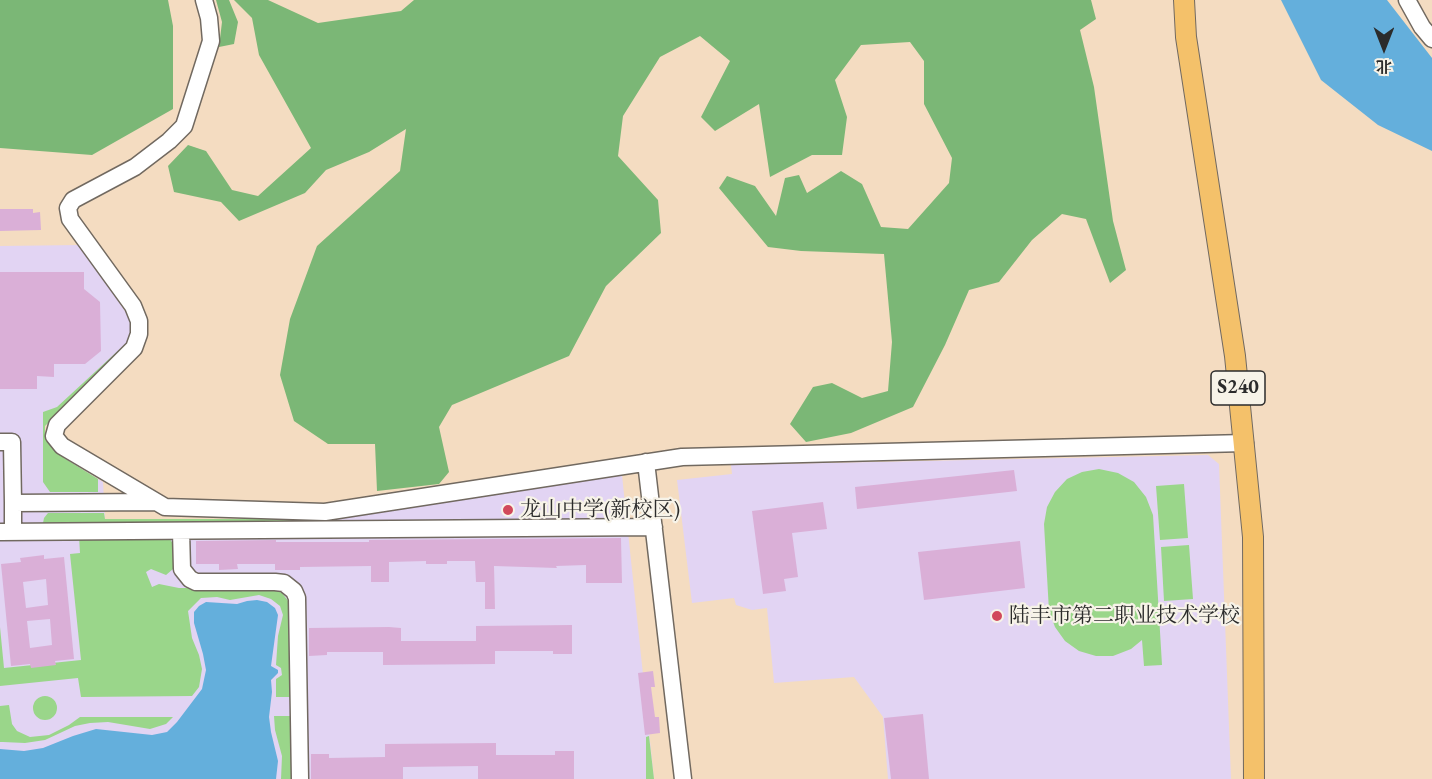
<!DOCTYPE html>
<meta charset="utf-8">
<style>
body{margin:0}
#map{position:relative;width:1432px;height:779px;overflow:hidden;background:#f4dcc1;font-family:"EB Garamond","Noto Serif SC",serif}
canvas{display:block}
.north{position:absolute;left:1354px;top:18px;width:60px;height:60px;-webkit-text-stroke:4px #f7f3e8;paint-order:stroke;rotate:180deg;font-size:16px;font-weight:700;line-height:24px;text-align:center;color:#2b2b2b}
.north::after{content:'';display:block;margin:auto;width:21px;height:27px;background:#2b2b2b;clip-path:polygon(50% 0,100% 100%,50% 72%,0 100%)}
</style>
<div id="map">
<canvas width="1432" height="779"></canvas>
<div class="north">北</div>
</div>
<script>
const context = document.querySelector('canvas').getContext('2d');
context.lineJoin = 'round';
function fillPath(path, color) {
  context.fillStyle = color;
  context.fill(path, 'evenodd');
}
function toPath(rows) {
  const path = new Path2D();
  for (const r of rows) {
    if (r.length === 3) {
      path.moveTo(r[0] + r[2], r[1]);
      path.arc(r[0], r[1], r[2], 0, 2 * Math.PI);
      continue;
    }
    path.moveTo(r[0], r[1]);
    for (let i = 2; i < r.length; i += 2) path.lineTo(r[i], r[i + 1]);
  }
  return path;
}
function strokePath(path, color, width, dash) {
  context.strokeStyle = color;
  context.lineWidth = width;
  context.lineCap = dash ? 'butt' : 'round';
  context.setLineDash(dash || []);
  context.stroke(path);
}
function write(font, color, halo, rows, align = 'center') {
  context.font = font + ' "EB Garamond","Noto Serif SC",serif';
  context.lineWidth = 4.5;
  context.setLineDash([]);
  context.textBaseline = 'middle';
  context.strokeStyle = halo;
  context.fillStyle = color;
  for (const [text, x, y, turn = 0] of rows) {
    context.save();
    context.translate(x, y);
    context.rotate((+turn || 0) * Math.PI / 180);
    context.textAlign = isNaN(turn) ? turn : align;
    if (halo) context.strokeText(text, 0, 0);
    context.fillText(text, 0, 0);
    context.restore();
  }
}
const built = toPath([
 [81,245,135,326,131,343,45,426,45,438,64,458,103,482,105,519,300,519,342,516,622,475,654,779,0,779,0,246],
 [1208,455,1219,464,1231,779,888,779,883,717,854,677,774,683,767,608,752,610,736,605,734,598,692,603,677,480,732,474,731,465]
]);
const green = toPath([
 [135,335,131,343,45,426,45,438,64,458,98,479,98,492,50,492,43,482,43,412,57,407],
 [1099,469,1118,473,1134,482,1146,497,1153,515,1162,665,1144,666,1142,640,1131,649,1113,656,1096,656,1079,651,1065,641,1055,627,1049,611,1044,524,1047,507,1055,492,1067,479,1082,472],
 [1184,484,1188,538,1160,540,1156,486],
 [48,513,104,513,105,519,300,519,300,524,43,523,44,518],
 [79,536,169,537,175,548,175,562,173,569,166,575,151,569,146,572,152,587,159,584,179,588,270,588,282,593,289,602,291,697,276,697,276,679,282,675,281,668,276,665,278,636,283,615,280,606,271,599,259,595,230,600,217,597,201,598,188,611,192,638,199,655,202,669,199,687,192,696,81,697,78,678,0,686,0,627,4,668,81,660,70,554,80,553],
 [1189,545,1193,599,1164,601,1161,547],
 [45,708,12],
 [9,705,12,724,17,731,30,737,49,735,69,725,80,717,173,717,166,724,150,729,108,722,90,723,75,726,45,740,25,743,3,742,0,742,0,706],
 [274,716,292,716,292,779,281,779,282,756,275,730],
 [649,736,654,779,646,779,646,737]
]);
const forest = toPath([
 [0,0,168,0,173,26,173,109,92,155,0,148],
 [216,0,229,0,238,22,234,44,219,47,222,22],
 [234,0,268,0,318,23,401,11,414,0,1091,0,1096,19,1080,30,1094,87,1113,221,1126,270,1110,283,1086,219,1062,214,1032,240,999,282,969,290,945,345,913,407,851,433,806,442,790,424,813,387,832,383,862,398,888,391,892,342,884,254,801,251,768,247,719,188,727,176,755,186,776,216,785,178,799,175,807,193,841,171,862,184,881,227,908,229,949,183,952,158,924,104,924,61,910,42,861,45,835,80,847,117,842,155,812,155,770,177,759,104,715,131,701,117,730,61,700,36,660,57,623,116,618,156,658,200,661,233,606,286,569,356,452,405,439,427,449,472,439,484,377,491,375,444,328,444,294,421,280,375,290,319,317,246,400,171,406,129,369,152,326,170,305,193,239,221,221,202,174,192,168,166,188,145,206,151,232,190,258,196,311,148,259,55,252,18]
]);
const water = toPath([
 [1281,0,1387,0,1432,58,1432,151,1378,125,1321,80],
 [257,600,267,602,275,608,278,615,271,666,278,670,278,673,271,680,272,692,269,717,271,732,278,761,276,779,0,779,0,749,24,751,43,748,73,736,96,729,152,735,167,732,177,722,202,689,206,670,203,654,194,623,194,612,199,606,206,602,237,604,247,601]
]);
const building = toPath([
 [0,209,33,209,33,213,40,212,41,230,0,231],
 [0,272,84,272,84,289,100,302,101,351,85,364,54,364,54,377,37,376,37,389,0,389],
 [1014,470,1017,491,857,509,855,487],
 [823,502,827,529,792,533,798,577,784,579,786,591,763,594,752,511],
 [621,538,622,583,586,583,586,565,556,566,557,568,494,566,495,609,485,609,485,582,476,582,475,561,447,561,447,564,426,564,426,561,389,562,389,582,371,582,371,566,300,567,300,570,275,570,275,564,237,564,238,569,219,570,219,564,196,564,196,541,276,540,276,542,369,542,369,540],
 [1020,541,1025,588,924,600,918,552],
 [44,555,44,559,64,557,74,659,55,661,56,665,31,668,30,664,11,666,1,564,21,562,20,558],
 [46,579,48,605,26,608,23,582],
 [50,619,52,645,30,648,27,621],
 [572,625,572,654,553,654,553,651,495,651,495,664,383,665,383,652,327,652,327,655,309,656,309,628,389,627,401,628,401,641,476,641,476,626],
 [653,671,655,687,651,687,655,717,659,717,660,733,645,735,638,673],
 [923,714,929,779,891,779,884,718],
 [496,743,496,755,555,755,555,751,574,751,574,779,478,779,478,766,403,767,403,779,311,779,311,754,329,754,329,758,385,757,385,744]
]);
const minor = toPath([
 [204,0,209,18,211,41,184,126,169,141,135,167,73,200,68,208,70,219,133,306,139,321,139,334,134,348,57,425,54,436,62,446,165,507,325,512,682,457,1245,443],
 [1407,0,1422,27,1432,39],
 [0,442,12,442,13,503],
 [646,462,683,779],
 [181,531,182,569,190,579,196,582,275,582,284,583,294,591,297,598,300,779],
 [0,532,654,527],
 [13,532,13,503,156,502]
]);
const major = toPath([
 [1184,0,1186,37,1235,356,1253,537,1254,779]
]);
const markers = [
 [508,510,6,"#d1495b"],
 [997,616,6,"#d1495b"]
];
const shields = [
 [1238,388,54]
];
const shieldNames = [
 ["S240",1238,388]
];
const poiNames = [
 ["龙山中学(新校区)",520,510],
 ["陆丰市第二职业技术学校",1009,616]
];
fillPath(built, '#e2d4f3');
fillPath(green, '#9ad68a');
fillPath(forest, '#7bb776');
fillPath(water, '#64afdc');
fillPath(building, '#daafd7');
strokePath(minor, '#716960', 19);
strokePath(major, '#716960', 22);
strokePath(minor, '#fff', 16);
strokePath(major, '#f4c16a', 20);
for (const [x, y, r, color] of markers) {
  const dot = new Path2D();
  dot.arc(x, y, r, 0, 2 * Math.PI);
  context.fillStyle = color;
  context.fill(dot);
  strokePath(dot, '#f7f3e8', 2);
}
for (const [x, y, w] of shields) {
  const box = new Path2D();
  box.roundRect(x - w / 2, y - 17, w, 34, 4.5);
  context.fillStyle = '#f7f3e8';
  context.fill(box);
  strokePath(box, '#2b2b2b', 1.5);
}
write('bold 20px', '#2b2b2b', null, shieldNames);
write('21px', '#2b2b2b', '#f7f3e8', poiNames, 'left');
</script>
